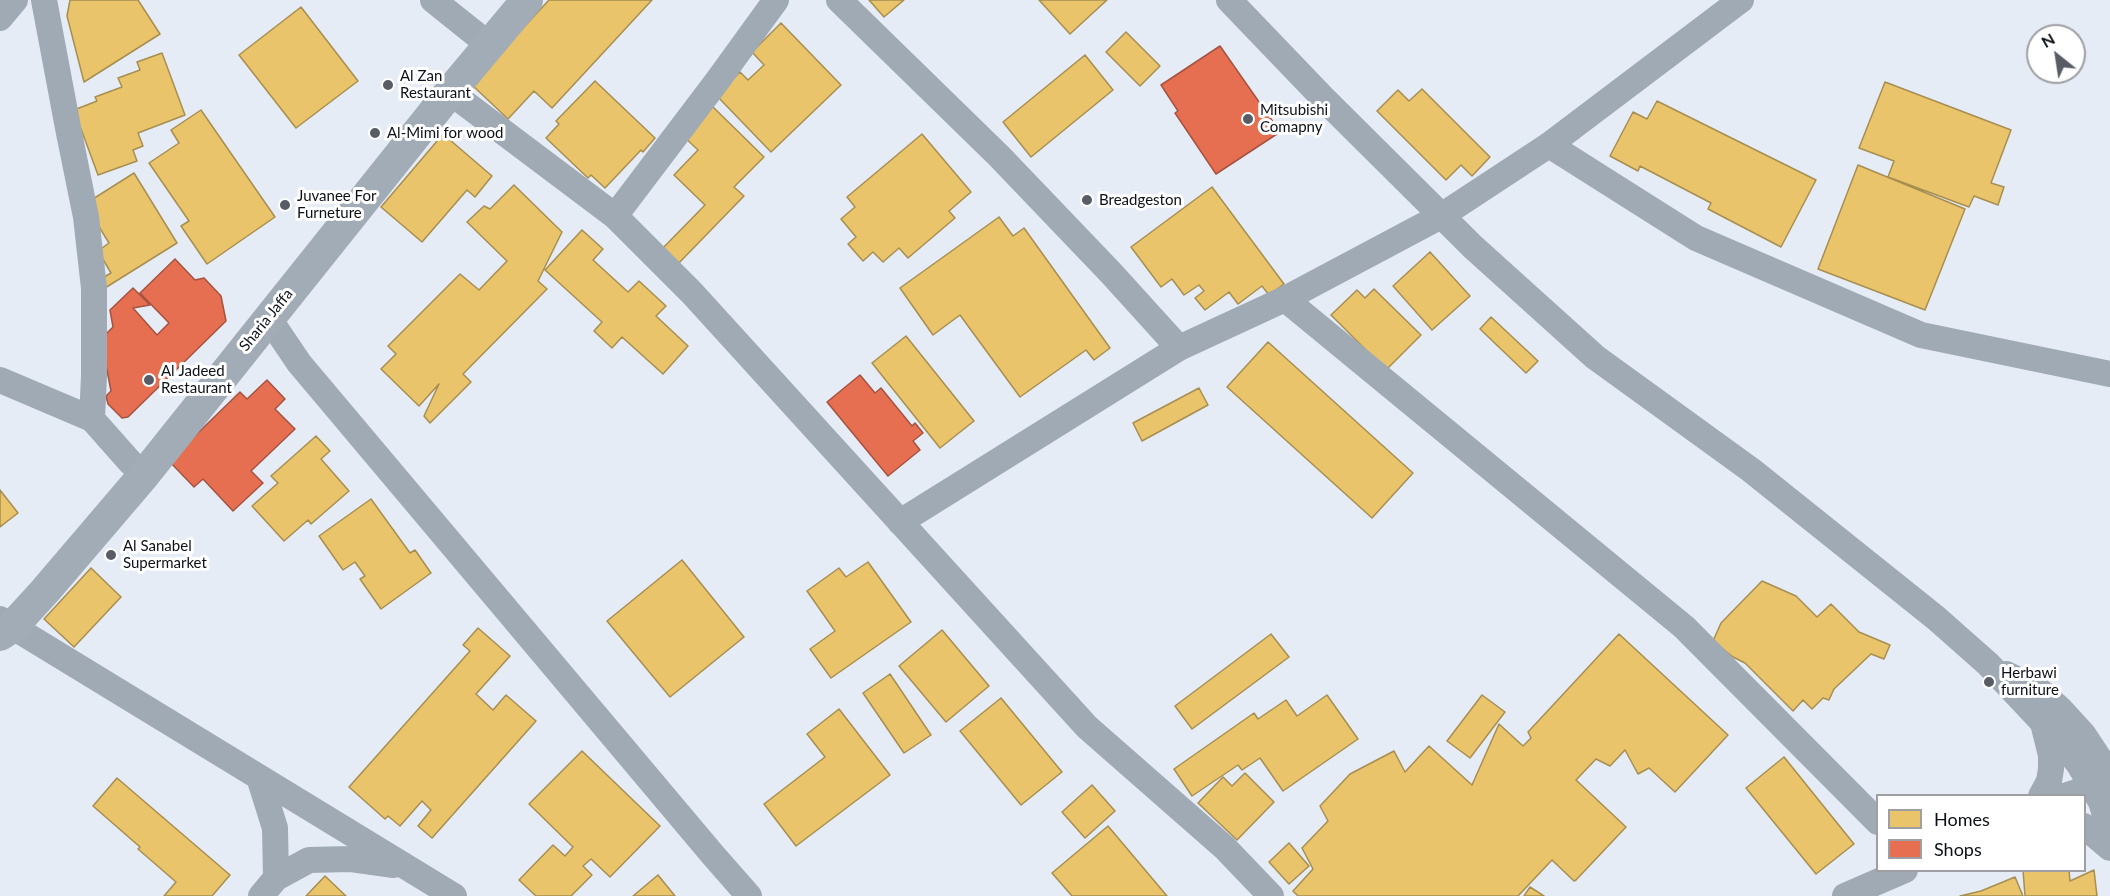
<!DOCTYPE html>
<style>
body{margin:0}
#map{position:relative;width:2110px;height:896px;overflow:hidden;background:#e6ecf6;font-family:Lato,sans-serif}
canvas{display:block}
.legend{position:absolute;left:1876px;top:794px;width:210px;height:78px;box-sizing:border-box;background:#fff;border:2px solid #9e9fa2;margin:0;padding:8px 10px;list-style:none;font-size:18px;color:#0c1017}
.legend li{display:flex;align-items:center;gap:12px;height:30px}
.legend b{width:30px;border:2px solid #9e9fa2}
.north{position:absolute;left:2026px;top:24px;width:60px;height:60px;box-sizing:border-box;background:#fff;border:2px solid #9e9fa2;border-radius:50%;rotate:330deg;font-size:16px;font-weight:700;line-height:24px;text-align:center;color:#0c1017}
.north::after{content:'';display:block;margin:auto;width:21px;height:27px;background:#585d65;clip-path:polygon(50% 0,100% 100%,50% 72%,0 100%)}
</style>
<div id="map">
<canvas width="2110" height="896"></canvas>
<ul class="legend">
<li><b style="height:16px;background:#e9c46a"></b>Homes</li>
<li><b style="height:16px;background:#e76f51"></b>Shops</li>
</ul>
<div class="north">N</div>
</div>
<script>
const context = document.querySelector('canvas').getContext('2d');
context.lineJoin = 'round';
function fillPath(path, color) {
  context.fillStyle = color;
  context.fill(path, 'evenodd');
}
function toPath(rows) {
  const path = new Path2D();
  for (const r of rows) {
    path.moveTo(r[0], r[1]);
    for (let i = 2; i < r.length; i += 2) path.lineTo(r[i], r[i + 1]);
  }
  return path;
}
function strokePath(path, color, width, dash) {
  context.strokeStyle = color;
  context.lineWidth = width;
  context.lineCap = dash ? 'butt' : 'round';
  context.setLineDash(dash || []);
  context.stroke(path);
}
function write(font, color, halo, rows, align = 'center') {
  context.font = font + ' Lato,sans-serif';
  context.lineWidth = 6;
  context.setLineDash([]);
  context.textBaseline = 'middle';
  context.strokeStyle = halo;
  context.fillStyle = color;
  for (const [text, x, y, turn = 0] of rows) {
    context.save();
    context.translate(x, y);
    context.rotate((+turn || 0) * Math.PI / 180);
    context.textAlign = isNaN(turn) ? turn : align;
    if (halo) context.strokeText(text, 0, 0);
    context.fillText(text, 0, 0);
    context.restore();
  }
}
const homes = toPath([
 [70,0,138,0,160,34,84,82,67,16,70,0],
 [549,0,652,0,552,108,534,91,508,119,471,84,549,0],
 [869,0,904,0,884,17,869,0],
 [1039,0,1107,0,1070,34,1039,0],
 [301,7,358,81,296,128,239,55,301,7],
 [781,23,841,85,771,152,716,95,740,72,748,80,764,65,752,52,781,23],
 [1126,32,1160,66,1140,86,1106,52,1126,32],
 [162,53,185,115,138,133,143,146,133,150,137,161,98,175,74,110,97,101,95,97,122,87,118,78,140,70,137,62,162,53],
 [1085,55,1113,90,1031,157,1003,122,1085,55],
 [595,81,655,138,643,152,641,150,605,188,591,175,588,178,546,138,559,124,556,121,595,81],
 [1885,82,2011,130,1991,183,2004,187,1998,205,1974,196,1969,207,1888,177,1894,161,1859,148,1885,82],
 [1422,89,1490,157,1472,176,1461,165,1446,180,1377,111,1398,90,1409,101,1422,89],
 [1657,101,1816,180,1781,247,1708,209,1711,203,1640,166,1638,171,1610,156,1633,112,1647,119,1657,101],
 [711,105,764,157,734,187,744,196,676,266,660,251,705,205,674,175,698,150,682,135,711,105],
 [201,110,275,217,207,264,181,226,189,221,149,163,179,143,171,130,201,110],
 [443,134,492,176,475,197,467,190,422,242,381,207,443,134],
 [922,134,971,192,949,211,955,218,908,258,899,248,883,262,873,252,863,261,848,244,856,237,841,219,855,207,847,197,922,134],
 [1858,165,1965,209,1925,310,1818,269,1858,165],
 [134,173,177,243,105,288,99,280,111,273,98,251,109,243,85,204,134,173],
 [514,185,562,232,538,281,547,289,463,374,471,382,430,423,424,416,439,384,419,406,381,369,396,354,388,346,460,274,479,290,507,261,467,222,484,206,490,209,514,185],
 [1212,187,1284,284,1269,295,1262,286,1238,304,1229,292,1205,310,1195,298,1204,291,1199,285,1184,295,1172,279,1161,287,1131,247,1212,187],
 [999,217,1013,236,1024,228,1110,348,1094,360,1086,350,1020,397,960,315,933,335,900,288,999,217],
 [582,230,603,249,593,260,628,292,639,281,666,306,656,316,688,346,663,374,622,337,612,348,594,331,602,322,545,270,582,230],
 [1430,252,1470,296,1432,330,1393,286,1430,252],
 [1374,289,1421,335,1386,370,1331,315,1357,290,1365,298,1374,289],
 [1491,317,1538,361,1526,373,1480,329,1491,317],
 [906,336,974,421,940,448,872,363,906,336],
 [1268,342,1413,473,1372,518,1227,387,1268,342],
 [1199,388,1208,405,1142,441,1133,423,1199,388],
 [316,436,330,451,321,459,349,491,311,524,308,520,284,541,252,506,278,483,271,476,316,436],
 [0,490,18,513,0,527,0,490],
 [371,499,410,553,415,550,431,573,381,609,360,579,365,576,355,562,343,570,319,536,371,499],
 [682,560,744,637,670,697,607,621,682,560],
 [868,562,911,622,831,678,810,649,835,631,807,591,839,568,846,577,868,562],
 [91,568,121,597,74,647,44,619,91,568],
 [1762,581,1796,596,1817,617,1831,604,1859,632,1890,645,1884,659,1871,654,1834,689,1829,700,1823,698,1812,709,1803,700,1793,711,1745,663,1733,657,1713,641,1721,623,1762,581],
 [478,628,510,656,476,694,493,710,506,695,536,721,432,838,418,826,431,810,422,801,400,826,388,816,385,819,349,787,470,651,463,645,478,628],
 [942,630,989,686,946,722,899,666,942,630],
 [1271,634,1289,657,1192,729,1175,706,1271,634],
 [1619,634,1728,735,1675,792,1649,768,1638,774,1625,750,1610,766,1596,759,1576,780,1626,827,1576,880,1574,881,1552,860,1518,896,1298,896,1293,891,1313,869,1302,848,1328,821,1320,806,1350,774,1394,751,1405,772,1429,746,1472,785,1499,724,1523,746,1531,738,1528,732,1619,634],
 [890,674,931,735,904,753,863,693,890,674],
 [1327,695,1358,739,1283,791,1260,758,1242,770,1238,765,1192,796,1174,769,1254,713,1258,719,1286,700,1297,716,1327,695],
 [1482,695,1505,712,1470,758,1447,741,1482,695],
 [1001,698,1062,772,1021,805,960,731,1001,698],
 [839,709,890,775,796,846,764,804,825,757,807,734,839,709],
 [582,751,660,826,610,877,591,859,583,866,592,875,571,896,536,896,519,880,553,845,565,856,573,847,529,804,582,751],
 [1784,757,1854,844,1816,874,1746,788,1784,757],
 [1245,773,1274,802,1237,840,1198,803,1223,777,1232,786,1245,773],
 [117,778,230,875,212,896,164,896,176,882,138,849,140,847,93,806,117,778],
 [1092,785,1115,811,1085,838,1062,812,1092,785],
 [1108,826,1167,896,1072,896,1052,873,1108,826],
 [1289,843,1309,866,1289,884,1269,862,1289,843],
 [2023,870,2069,870,2070,881,2094,870,2097,896,2025,896,2023,870],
 [658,875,675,896,633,896,658,875],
 [325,876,346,896,306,896,325,876],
 [2015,877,2023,896,1960,896,1981,891,2015,877],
 [1530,887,1544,896,1524,896,1530,887]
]);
const shops = toPath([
 [1220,46,1280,132,1216,174,1175,113,1178,111,1161,85,1220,46],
 [175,259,195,280,204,278,221,296,226,321,128,417,122,418,108,404,106,396,111,391,101,339,113,327,110,310,133,288,150,305,133,308,157,335,169,323,140,293,175,259],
 [860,375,875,393,881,388,912,426,915,423,923,433,913,441,920,450,888,476,827,402,860,375],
 [267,380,285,399,275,409,295,429,251,471,263,483,233,511,203,479,194,487,169,461,240,392,247,399,267,380]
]);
const minor = toPath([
 [44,0,69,133,86,217,94,288,94,376,92,419],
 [433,0,488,44],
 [839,0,999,156,1111,273,1179,348],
 [1229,0,1324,99,1473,247,1595,357,1751,470,1936,618,1988,664,2050,730,2078,763,2101,802,2110,830],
 [0,18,15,0],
 [450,92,615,216,692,293,1087,727,1225,848,1271,896],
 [1549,145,1696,238,1921,335,2110,374],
 [615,216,718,80,776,0],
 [1285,299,1684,627,1878,822],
 [268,317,299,363,713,855,749,896],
 [0,380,92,419,131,463],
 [900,522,1179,348,1285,299,1441,216,1549,145,1741,0],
 [0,619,454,896],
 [2006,674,2040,691,2061,710,2083,734,2110,775],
 [259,777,275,828,276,878],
 [2041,796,2049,781,2051,769,2051,755,2044,727],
 [2064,796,2107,782],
 [2084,826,2110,848],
 [261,896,276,878,309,860,351,859,394,865],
 [1845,896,1905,870]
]);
const major = toPath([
 [0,635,12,627,45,591,144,475,450,92,527,0]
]);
const markers = [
 [388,85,6,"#585d65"],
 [1248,119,6,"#585d65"],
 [375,133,6,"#585d65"],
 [1087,200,6,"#585d65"],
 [285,205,6,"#585d65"],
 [149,380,6,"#585d65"],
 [111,555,6,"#585d65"],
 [1989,682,6,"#585d65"]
];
const poiNames = [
 ["Al Zan",400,76],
 ["Restaurant",400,93],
 ["Mitsubishi",1260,110],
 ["Comapny",1260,127],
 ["Al-Mimi for wood",387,133],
 ["Juvanee For",297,196],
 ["Furneture",297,213],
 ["Breadgeston",1099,200],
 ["Al Jadeed",161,371],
 ["Restaurant",161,388],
 ["Al Sanabel",123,546],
 ["Supermarket",123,563],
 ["Herbawi",2001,673],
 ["furniture",2001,690]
];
const streetNames = [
 ["Sharia Jaffa",266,320,-51]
];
fillPath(homes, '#e9c46a');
strokePath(homes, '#a78e51', 1.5);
fillPath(shops, '#e76f51');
strokePath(shops, '#a55240', 1.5);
strokePath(minor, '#9faab5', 26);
strokePath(major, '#a2acb6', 32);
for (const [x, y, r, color] of markers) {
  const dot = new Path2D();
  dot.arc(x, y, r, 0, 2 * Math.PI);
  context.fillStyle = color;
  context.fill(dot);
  strokePath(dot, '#fff', 2);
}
write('15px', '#0c1017', '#fff', poiNames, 'left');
write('15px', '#0c1017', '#fff', streetNames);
</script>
